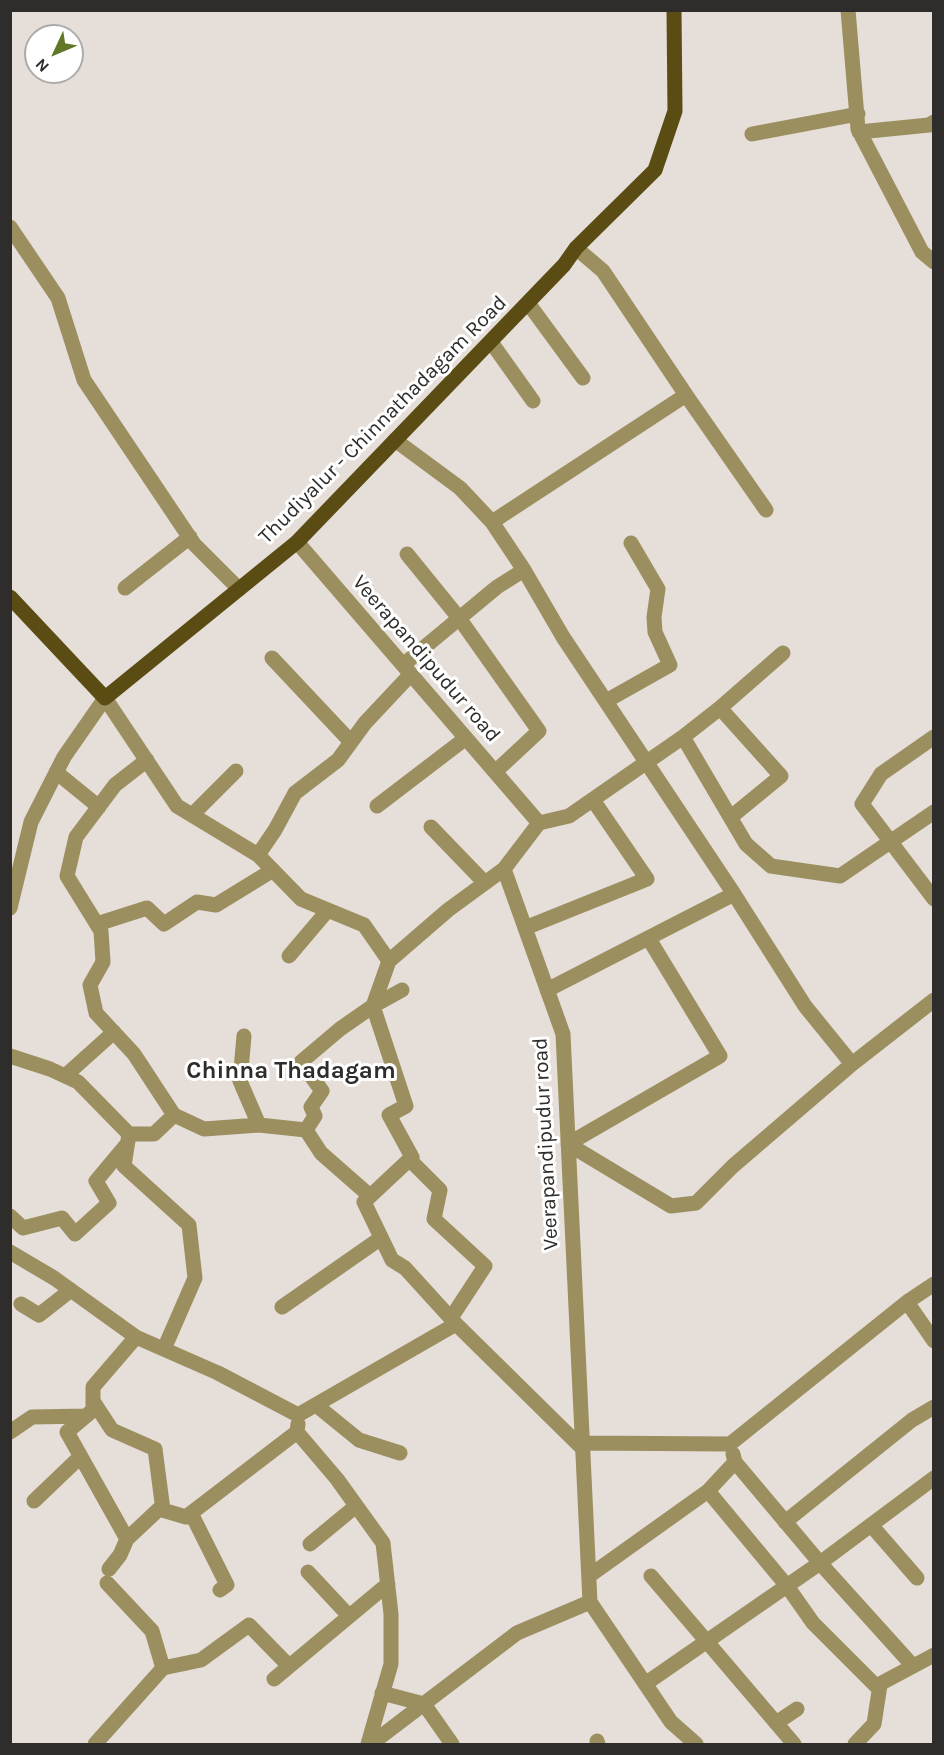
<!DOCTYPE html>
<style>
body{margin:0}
#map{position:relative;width:944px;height:1755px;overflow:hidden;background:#e5ded9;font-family:Karla,sans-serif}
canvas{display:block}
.frame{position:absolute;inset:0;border:12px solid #2f2d2b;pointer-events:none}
.north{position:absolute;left:24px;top:24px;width:60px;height:60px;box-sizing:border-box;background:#fff;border:2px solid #acabaa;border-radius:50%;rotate:226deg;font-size:16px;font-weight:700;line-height:24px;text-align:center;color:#2f2d2b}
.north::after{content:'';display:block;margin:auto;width:21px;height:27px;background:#617829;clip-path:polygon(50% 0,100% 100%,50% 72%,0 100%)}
</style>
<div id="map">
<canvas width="944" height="1755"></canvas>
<div class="frame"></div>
<div class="north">N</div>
</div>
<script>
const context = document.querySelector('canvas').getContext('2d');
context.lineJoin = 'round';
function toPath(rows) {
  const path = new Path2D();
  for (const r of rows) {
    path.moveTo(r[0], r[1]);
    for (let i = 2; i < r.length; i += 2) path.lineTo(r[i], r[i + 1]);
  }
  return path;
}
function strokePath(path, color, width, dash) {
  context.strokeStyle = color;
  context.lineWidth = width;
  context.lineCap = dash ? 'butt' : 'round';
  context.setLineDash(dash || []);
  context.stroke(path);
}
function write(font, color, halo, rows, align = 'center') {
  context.font = font + ' Karla,sans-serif';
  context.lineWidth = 6;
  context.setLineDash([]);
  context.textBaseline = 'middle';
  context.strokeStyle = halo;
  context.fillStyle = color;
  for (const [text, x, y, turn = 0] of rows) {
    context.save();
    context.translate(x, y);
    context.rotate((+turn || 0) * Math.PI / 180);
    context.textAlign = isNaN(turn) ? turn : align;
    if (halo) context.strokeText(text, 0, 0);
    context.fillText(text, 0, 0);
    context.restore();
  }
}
const minor = toPath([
 [848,10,858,129,922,252,934,262],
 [859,132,929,125,934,122],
 [752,134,858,114],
 [10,227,58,298,84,380,194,544,239,589],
 [528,303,583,378],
 [491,342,533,401],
 [686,395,766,510],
 [395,440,460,488,492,522,524,570],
 [492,522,686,395,603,271,576,248],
 [297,542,539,823,504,869,563,1034,590,1602,671,1722,696,1744],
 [407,554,459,618,539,731,495,772],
 [125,588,190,537],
 [272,658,351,742],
 [403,665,497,587,524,570,563,637,734,894,547,990],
 [606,701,670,665,655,632,654,617,658,589,631,543],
 [720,708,781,776,731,817],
 [683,737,746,844,771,866,840,876,934,812],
 [934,737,881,774,862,804,934,899],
 [56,772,99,807],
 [377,806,466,738],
 [192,815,236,771],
 [539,823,569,816,683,737,720,708,783,653],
 [431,827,485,883],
 [258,855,275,830,295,793,338,760,365,723,411,674],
 [10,908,31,822,64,757,105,698,177,806,258,855,301,899,364,925,389,961],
 [97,924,147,908,164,924,197,902,216,905,273,870],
 [525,928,647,879,593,800],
 [649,939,720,1056,568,1144,671,1206,696,1203,733,1166,852,1064,805,1006,734,894],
 [289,956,328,910],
 [244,1036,240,1081,259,1125],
 [10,1056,50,1069,78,1082,129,1134,154,1134,174,1115,134,1054,96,1013,90,985,103,962,101,931,67,876,76,837,115,785,147,760],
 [852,1064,934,1000],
 [65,1076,114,1032],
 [174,1115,204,1129,259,1125,306,1130,315,1116,311,1107,322,1091,301,1062,340,1029,373,1006,402,990],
 [306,1130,321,1153,370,1196],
 [129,1134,124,1166,189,1225,195,1278,164,1349],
 [409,1159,440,1190,434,1219,485,1266,451,1318],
 [10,1216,23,1228,62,1218,75,1234,109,1203,96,1181,127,1144],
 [10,1252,54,1278,136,1337,218,1373,298,1415,456,1324,583,1449],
 [907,1302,934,1284],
 [21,1304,39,1315,71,1290],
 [282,1307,381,1238],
 [456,1324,405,1268,392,1260,364,1202,412,1157,389,1115,406,1106,373,1006,389,961,448,910,504,869],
 [93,1401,112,1430,155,1449,163,1510],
 [316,1405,359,1440,400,1453],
 [10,1432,32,1417,85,1416],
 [297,1432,337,1479,383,1543,391,1614,391,1664,368,1744],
 [582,1443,730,1444,907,1302,934,1341],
 [735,1462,820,1563,913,1666],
 [708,1491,735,1462,733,1454],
 [34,1501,80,1457],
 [191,1513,227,1585,220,1590],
 [785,1522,912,1420,934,1407],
 [871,1525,917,1578],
 [127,1539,67,1432,93,1410,93,1387,136,1337],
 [310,1544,356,1506],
 [109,1569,120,1555,127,1539,159,1509,186,1517,297,1432,298,1424],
 [308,1572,349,1616],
 [589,1576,708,1491,787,1586,813,1623,876,1686,934,1655],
 [651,1576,794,1744],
 [107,1583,152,1631,163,1668,201,1660,249,1625,289,1666],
 [274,1679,388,1584],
 [645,1684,820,1563,934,1478],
 [382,1693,424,1704,452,1744],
 [776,1723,797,1709],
 [597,1741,598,1744],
 [95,1744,163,1668],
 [371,1744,517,1633,590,1602],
 [855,1744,874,1724,880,1685]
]);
const major = toPath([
 [10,597,105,698,297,542,564,265,576,248,655,170,675,111,674,10]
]);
const streetNames = [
 ["Thudiyalur - Chinnathadagam Road",383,420,-45],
 ["Veerapandipudur road",426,659,49],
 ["Veerapandipudur road",546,1144,-93]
];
const quarterNames = [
 ["Chinna Thadagam",291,1071]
];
strokePath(minor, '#9b8f5f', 15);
strokePath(major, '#5a4c12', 15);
write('21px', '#2f2d2b', '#fff', streetNames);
write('bold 24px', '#2f2d2b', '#fff', quarterNames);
</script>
